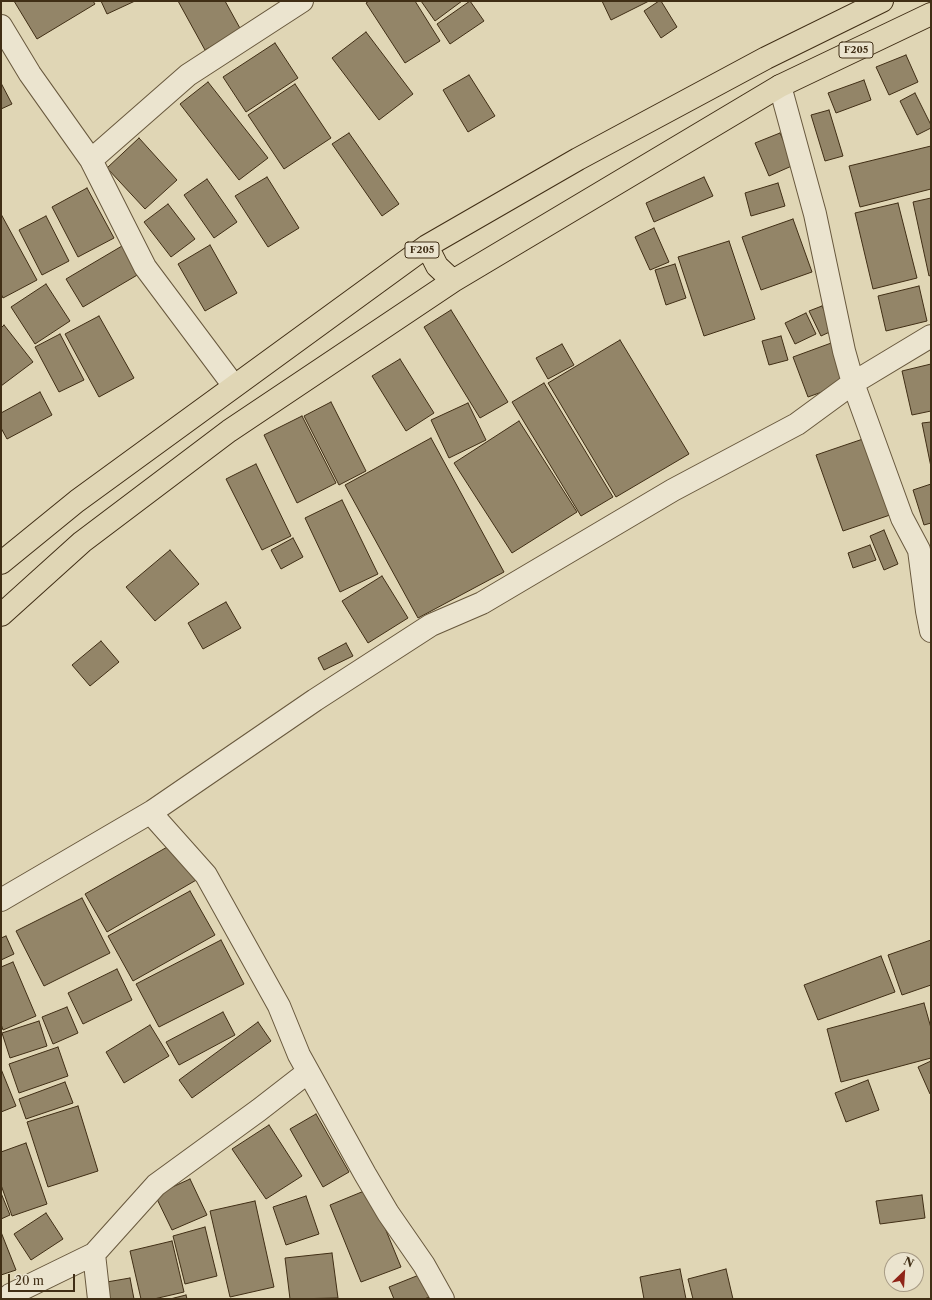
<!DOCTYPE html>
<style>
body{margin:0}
#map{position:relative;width:932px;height:1300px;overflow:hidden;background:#e0d6b5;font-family:"Libre Caslon Text",serif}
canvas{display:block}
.frame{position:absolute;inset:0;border:2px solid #402e15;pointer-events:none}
.north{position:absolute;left:884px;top:1252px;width:40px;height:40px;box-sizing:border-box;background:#ebe4cf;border:1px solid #a79b85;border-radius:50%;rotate:25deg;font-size:11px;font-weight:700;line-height:16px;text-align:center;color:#402e15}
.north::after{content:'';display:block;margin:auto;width:14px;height:18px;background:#8f2418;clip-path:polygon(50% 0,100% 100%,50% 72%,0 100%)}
.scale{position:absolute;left:8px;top:1274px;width:67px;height:18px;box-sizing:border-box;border:2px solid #402e15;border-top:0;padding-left:5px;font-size:12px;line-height:14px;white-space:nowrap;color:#402e15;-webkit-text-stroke:3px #ebe4cf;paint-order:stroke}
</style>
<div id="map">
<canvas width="932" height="1300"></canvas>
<div class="frame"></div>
<div class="north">N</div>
<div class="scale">20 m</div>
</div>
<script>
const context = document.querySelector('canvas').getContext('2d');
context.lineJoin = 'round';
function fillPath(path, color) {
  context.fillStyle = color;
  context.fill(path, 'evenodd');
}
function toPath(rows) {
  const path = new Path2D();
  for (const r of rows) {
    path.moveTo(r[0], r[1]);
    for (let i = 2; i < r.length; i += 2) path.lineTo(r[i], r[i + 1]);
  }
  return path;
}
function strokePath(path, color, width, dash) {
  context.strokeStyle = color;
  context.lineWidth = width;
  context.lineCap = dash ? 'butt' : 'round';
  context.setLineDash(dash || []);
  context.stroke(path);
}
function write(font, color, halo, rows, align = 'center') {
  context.font = font + ' "Libre Caslon Text",serif';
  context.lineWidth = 3;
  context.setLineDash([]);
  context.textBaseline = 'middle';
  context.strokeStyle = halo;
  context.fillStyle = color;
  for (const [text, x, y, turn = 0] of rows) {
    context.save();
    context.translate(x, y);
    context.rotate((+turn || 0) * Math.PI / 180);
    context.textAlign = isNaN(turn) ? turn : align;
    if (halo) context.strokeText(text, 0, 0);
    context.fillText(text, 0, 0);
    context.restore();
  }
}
const building = toPath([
 [14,1,93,1,95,4,37,39,14,1],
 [101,1,135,1,107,14,101,1],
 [178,1,225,1,241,30,205,50,178,1],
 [369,1,415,1,440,41,405,63,366,3,369,1],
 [421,1,462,1,435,21,421,1],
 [470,1,484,21,450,44,437,24,470,1],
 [602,1,649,1,611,20,602,1],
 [659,1,661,1,677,27,661,38,644,11,659,1],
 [366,32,413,94,379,120,332,58,366,32],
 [275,43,298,78,246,112,223,77,275,43],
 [906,55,918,82,889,95,876,67,906,55],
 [469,75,495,116,468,132,443,90,469,75],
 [864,80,871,100,836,113,828,93,864,80],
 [208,82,268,158,239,180,180,104,208,82],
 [1,83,12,104,1,109,1,83],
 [295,84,331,138,284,169,248,115,295,84],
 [915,93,931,125,931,128,917,135,900,101,915,93],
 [829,110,843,156,825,161,811,115,829,110],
 [349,133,399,204,382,216,332,144,349,133],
 [780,133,794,165,769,176,755,143,780,133],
 [139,138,177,180,145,209,107,168,139,138],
 [931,146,931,189,860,207,849,166,931,146],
 [267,177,299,228,268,247,235,196,267,177],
 [704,177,713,196,654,222,646,203,704,177],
 [207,179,237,222,214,238,184,195,207,179],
 [778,183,785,206,751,216,745,193,778,183],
 [87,188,114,238,78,257,52,207,87,188],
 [931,198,931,275,929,276,913,202,931,198],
 [898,203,917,278,873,289,855,213,898,203],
 [168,204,195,239,171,257,144,222,168,204],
 [1,214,37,280,3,298,1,294,1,214],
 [46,216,69,261,42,275,19,230,46,216],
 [793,219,812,272,761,290,742,237,793,219],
 [654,228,669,262,650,270,635,237,654,228],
 [729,241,755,319,704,336,678,257,729,241],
 [210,245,237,293,205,311,178,264,210,245],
 [122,246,139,274,83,307,66,279,122,246],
 [675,264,686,298,666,305,655,270,675,264],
 [46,284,70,321,35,344,11,307,46,284],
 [919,286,927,321,886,331,878,296,919,286],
 [822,306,834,330,821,336,809,311,822,306],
 [451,310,508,402,480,418,424,327,451,310],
 [806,313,816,334,795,344,785,323,806,313],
 [99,316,134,378,99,397,65,334,99,316],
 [4,325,33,362,1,386,1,328,4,325],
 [60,334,84,380,59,392,35,347,60,334],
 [781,336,788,360,769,365,762,341,781,336],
 [620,340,689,454,616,497,548,383,620,340],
 [834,342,850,382,808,397,793,357,834,342],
 [562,344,574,365,548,379,536,358,562,344],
 [400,359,434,413,406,431,372,376,400,359],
 [931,364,931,411,912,415,902,371,931,364],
 [544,383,613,497,581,516,512,402,544,383],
 [40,392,52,415,7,439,1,428,1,413,40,392],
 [331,402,366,471,339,485,304,416,331,402],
 [468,403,486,440,449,458,431,420,468,403],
 [302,416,336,483,297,503,264,435,302,416],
 [519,421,577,512,512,553,454,463,519,421],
 [931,422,931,467,922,423,931,422],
 [431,438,504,572,418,618,345,485,431,438],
 [863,439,890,515,843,531,816,455,863,439],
 [256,464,291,536,262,550,226,479,256,464],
 [931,484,931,523,924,525,913,490,931,484],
 [342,500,378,574,340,592,305,518,342,500],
 [884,530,898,564,884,570,870,536,884,530],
 [293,538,303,557,281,569,271,550,293,538],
 [870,545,876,560,853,568,848,553,870,545],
 [170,550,199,584,155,621,126,587,170,550],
 [382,576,408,618,368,643,342,601,382,576],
 [226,602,241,628,203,649,188,623,226,602],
 [101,641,119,662,90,686,72,665,101,641],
 [346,643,353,656,324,670,318,658,346,643],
 [176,842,198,879,107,932,85,894,176,842],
 [190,891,215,935,133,981,108,936,190,891],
 [82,898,110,953,44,986,16,931,82,898],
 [6,936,14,954,1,960,1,938,6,936],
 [221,940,244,984,159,1027,136,984,221,940],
 [931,940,931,985,902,995,888,955,931,940],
 [881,956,895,992,818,1020,804,985,881,956],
 [13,962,36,1016,3,1030,1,1024,1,967,13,962],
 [117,969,132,1000,83,1024,68,993,117,969],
 [924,1003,931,1028,931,1058,841,1082,827,1029,924,1003],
 [67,1007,78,1033,53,1044,42,1017,67,1007],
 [223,1012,235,1035,179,1065,166,1042,223,1012],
 [39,1021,47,1046,10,1058,2,1033,39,1021],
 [258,1022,271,1041,192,1098,179,1080,258,1022],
 [150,1025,169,1056,124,1083,106,1052,150,1025],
 [58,1047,68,1076,19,1093,9,1064,58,1047],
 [931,1061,931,1094,930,1094,918,1067,931,1061],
 [1,1069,16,1106,1,1112,1,1069],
 [868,1080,879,1110,846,1122,835,1093,868,1080],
 [65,1082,73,1103,26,1119,19,1099,65,1082],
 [78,1106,98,1171,48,1187,27,1122,78,1106],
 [316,1114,349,1172,323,1187,290,1129,316,1114],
 [269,1125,302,1176,266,1199,232,1149,269,1125],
 [26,1143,47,1204,12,1216,1,1185,1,1152,26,1143],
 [190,1179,207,1215,172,1230,155,1195,190,1179],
 [369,1189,401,1267,361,1282,330,1205,369,1189],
 [1,1193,10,1215,1,1219,1,1193],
 [922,1195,925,1218,880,1224,876,1201,922,1195],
 [306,1196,319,1234,286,1245,273,1207,306,1196],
 [255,1201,274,1287,230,1297,210,1211,255,1201],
 [46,1213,63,1239,31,1260,14,1234,46,1213],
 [205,1227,217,1276,185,1284,173,1236,205,1227],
 [1,1232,16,1270,1,1275,1,1232],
 [172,1241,184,1292,154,1299,141,1299,130,1251,172,1241],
 [332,1253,338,1298,290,1299,285,1258,332,1253],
 [680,1269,686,1299,644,1299,640,1277,680,1269],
 [726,1269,733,1299,693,1299,688,1279,726,1269],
 [424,1273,433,1296,424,1299,394,1299,389,1287,424,1273],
 [130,1278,134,1299,104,1299,101,1283,130,1278],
 [186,1295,187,1299,170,1299,186,1295]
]);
const minor = toPath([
 [1,26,30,74,91,160],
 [780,86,815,214,844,351,853,383,902,518,919,550,927,611,931,631],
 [234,386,145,267,91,160,188,75,302,1],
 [153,811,157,820,206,875,279,1006,299,1055,365,1174,388,1213,424,1265,443,1299],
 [1,900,153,811,315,700,431,625,482,603,673,490,797,424,853,383,931,336],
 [94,1254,99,1299],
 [5,1299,10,1295,94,1254,156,1185,259,1110,308,1072]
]);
const major = toPath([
 [427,246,437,266,453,281],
 [1,563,77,501,427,246,578,159,766,58,882,1],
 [1,615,82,542,229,431,453,281,780,86,931,14]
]);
const shields = [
 [856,50,34],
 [422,250,34]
];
const shieldNames = [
 ["F205",856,50],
 ["F205",422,250]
];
fillPath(building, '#938568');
strokePath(building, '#402e15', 1);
strokePath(minor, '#68583d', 24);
strokePath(major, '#402e15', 24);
strokePath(minor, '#ebe4cf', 22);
strokePath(major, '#e0d6b5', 22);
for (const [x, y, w] of shields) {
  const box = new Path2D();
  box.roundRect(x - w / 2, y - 8, w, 16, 3);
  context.fillStyle = '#ebe4cf';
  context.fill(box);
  strokePath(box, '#402e15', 1);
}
write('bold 10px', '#402e15', null, shieldNames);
</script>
